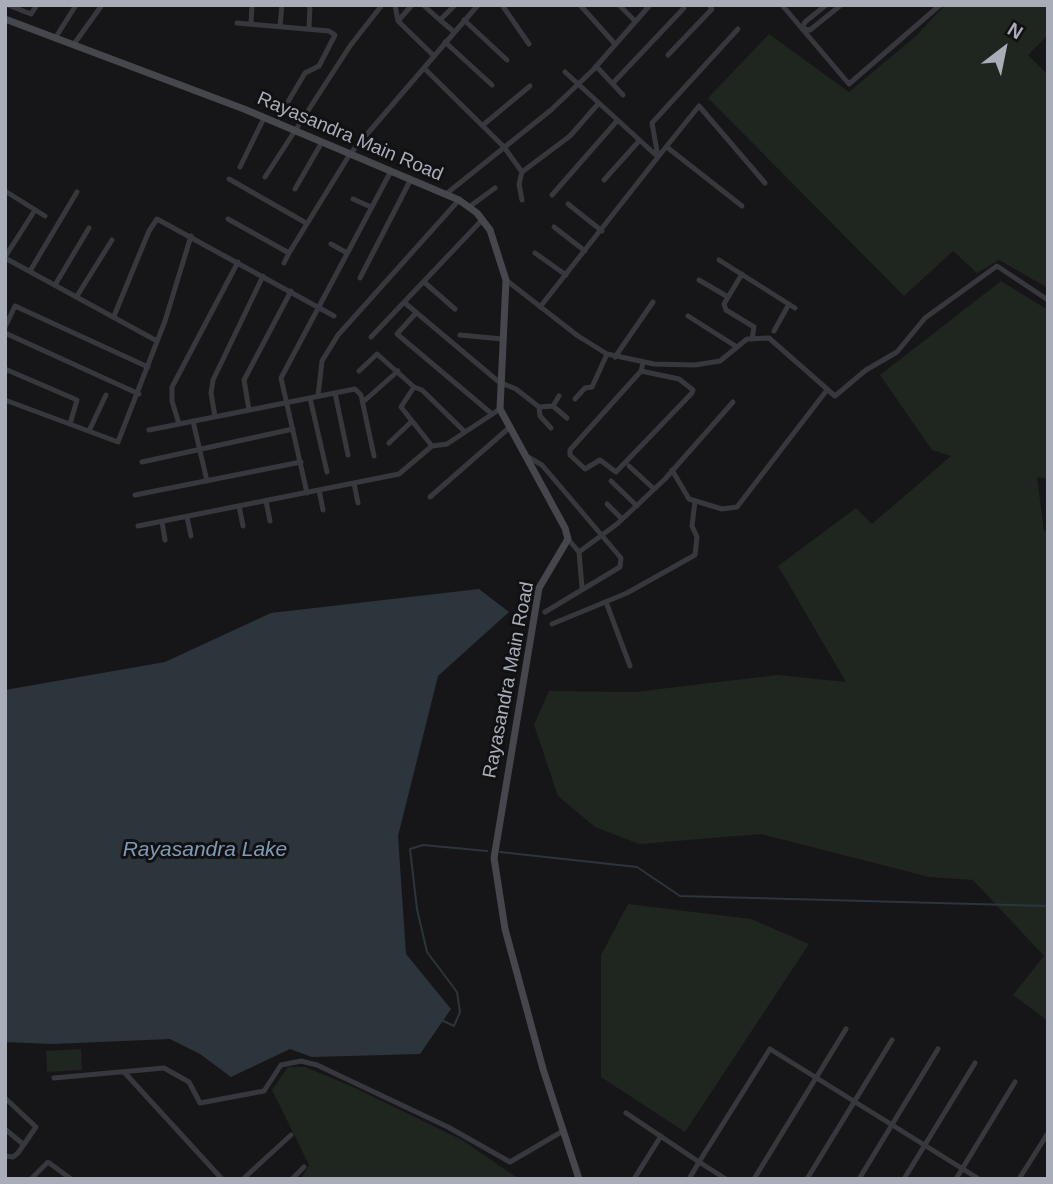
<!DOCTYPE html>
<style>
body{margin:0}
#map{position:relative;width:1053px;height:1184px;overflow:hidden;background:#161618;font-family:Arial,sans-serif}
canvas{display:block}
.frame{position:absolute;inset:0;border:7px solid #a8adb8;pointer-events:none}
.north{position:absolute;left:969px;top:14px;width:70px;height:70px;-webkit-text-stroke:5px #111113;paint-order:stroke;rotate:32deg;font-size:19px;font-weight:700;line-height:28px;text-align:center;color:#a8adb8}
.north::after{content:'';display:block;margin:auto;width:24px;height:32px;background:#a8adb8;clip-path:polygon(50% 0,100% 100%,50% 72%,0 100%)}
</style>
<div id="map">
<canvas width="1053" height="1184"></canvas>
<div class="frame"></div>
<div class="north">N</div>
</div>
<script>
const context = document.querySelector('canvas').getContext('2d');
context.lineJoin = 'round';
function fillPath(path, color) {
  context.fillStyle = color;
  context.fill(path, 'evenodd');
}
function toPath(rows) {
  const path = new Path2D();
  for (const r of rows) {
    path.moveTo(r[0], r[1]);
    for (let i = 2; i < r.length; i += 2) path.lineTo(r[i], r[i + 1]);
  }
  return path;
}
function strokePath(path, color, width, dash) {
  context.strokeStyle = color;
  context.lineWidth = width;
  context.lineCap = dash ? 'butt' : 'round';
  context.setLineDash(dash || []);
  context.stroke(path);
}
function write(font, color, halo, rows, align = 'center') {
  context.font = font + ' Arial,sans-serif';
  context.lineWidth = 6;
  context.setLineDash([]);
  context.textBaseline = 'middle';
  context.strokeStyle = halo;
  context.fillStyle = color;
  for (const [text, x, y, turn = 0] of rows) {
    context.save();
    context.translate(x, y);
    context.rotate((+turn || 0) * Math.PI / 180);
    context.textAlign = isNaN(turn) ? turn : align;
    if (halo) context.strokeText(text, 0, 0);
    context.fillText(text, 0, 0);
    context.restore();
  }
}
const green = toPath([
 [945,5,1048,5,1048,35,1028,55,1048,75,1048,288,999,260,977,273,953,251,904,296,708,98,769,34,849,92,916,36],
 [1001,281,1048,310,1048,479,1037,477,1044,531,1048,532,1048,1021,1013,995,1044,956,973,880,929,877,761,834,639,844,595,827,558,796,534,725,549,691,635,692,777,675,846,682,778,566,856,508,872,524,951,456,932,450,880,375],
 [628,904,751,919,809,944,685,1132,601,1077,601,955],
 [81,1049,82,1070,47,1072,46,1051],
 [288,1067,305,1067,351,1086,462,1140,519,1179,301,1179,309,1165,272,1090]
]);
const water = toPath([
 [479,589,509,612,438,676,398,836,406,954,451,1009,420,1054,312,1057,290,1049,231,1077,200,1054,170,1039,53,1044,5,1042,5,690,165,662,271,613]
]);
const stream = toPath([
 [500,852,637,867,680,896,1048,906],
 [441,1020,454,1026,460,1012,457,992,427,952,417,909,410,849,423,845,487,851]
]);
const street = toPath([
 [8,5,31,14,37,5],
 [395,5,398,21],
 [412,5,398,21,434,56],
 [423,5,440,20],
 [502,5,529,44],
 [580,5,615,44],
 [619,5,635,21],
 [782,5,849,84,940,5],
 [464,20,507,60],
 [237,23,329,31,335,35,319,66,305,73,276,122],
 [251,24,252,5],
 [280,26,282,5],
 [309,29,310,5],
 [802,29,805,22,826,5],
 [804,29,810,30,841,5],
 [453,31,440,20,455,5],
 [56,37,76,5],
 [445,42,492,85],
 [74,44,102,5],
 [668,55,712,9,709,5],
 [596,66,623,95],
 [424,68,504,147,522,172,570,136,598,104],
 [565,72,658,157,699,106,765,183],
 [613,83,684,8],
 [483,125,530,86],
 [668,148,742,206],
 [240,167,264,118],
 [265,177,350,46,382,5],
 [229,179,306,223],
 [604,180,639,141],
 [295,189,322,142],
 [5,191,45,216],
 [446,194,551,110,593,70,650,5],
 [552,195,616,122],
 [353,199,371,207],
 [522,200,519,184,522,172],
 [568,204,602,231],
 [469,207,495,188],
 [228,219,289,253,350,154,478,5],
 [554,227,585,251],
 [331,244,347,253],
 [535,253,566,275],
 [5,257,35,210],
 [5,258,157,341],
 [719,260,795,308],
 [284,263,289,253],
 [30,271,77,192],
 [742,274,724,304,726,310,754,327,752,339],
 [360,278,411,179],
 [506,280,578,336,607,354,654,364,695,365,720,361,747,339,769,338,835,396,866,370,897,352,925,318,997,266,1048,300],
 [699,280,728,297],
 [424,282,455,309],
 [55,285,89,228],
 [77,296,112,240],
 [405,303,499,382,516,389,539,407,553,406,567,418],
 [540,307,658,157,652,123,738,29],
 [416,313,397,334,492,414],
 [114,316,149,231,157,219,334,316],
 [688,316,737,347],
 [5,327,15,306,148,367],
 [774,331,789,304],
 [5,333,139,394],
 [460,335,502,339],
 [371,337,483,219],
 [615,357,653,302],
 [5,369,77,400,70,424],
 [359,371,377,354,414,387,401,407,432,446],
 [641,371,679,379,693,390,692,393,616,472,600,460,585,469,570,455,570,450,641,371,643,363],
 [414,387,422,390,465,432],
 [335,393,348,455],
 [318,396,322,361,338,335,459,200],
 [310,398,327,472],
 [575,399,585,388,592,387,607,354],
 [5,400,118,442,165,321,191,236],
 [363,402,398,371],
 [553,406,559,396],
 [539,407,540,416,551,428],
 [249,410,244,380,291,291],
 [215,417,211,393,213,380,263,276],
 [193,421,207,481],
 [179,424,172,401,172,387,238,262],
 [149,430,355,389,361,395,374,456],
 [89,431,106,395],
 [389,443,411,422],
 [528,457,542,465,621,558,620,567,545,612],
 [142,462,293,429],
 [629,466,654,489],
 [672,470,689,499,722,509,737,507,827,390],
 [611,481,637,506],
 [354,483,358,503],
 [319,490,323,510],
 [307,493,281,378,391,171],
 [135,495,301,462],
 [430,497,510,427],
 [266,501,270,521],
 [607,504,622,519],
 [239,506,243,526],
 [187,517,191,536],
 [162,522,165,540],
 [138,526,399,474,432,446,447,444,500,409],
 [568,539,579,552,582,587],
 [579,552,617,524,665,479,733,402],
 [606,602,630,666],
 [552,624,627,593,695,555,697,537,692,526,695,501],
 [124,1072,222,1179],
 [54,1078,164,1068,189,1082,200,1103,264,1091,281,1065,301,1061,317,1065,448,1127,510,1162,563,1131],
 [5,1098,36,1127,18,1153,13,1157,5,1156],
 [626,1113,699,1162,689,1179],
 [5,1129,24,1145],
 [31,1179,48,1162,71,1179],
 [243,1179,291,1135],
 [292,1179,304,1167],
 [634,1179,661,1136],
 [726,1179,699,1162,770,1049,979,1179],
 [754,1179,846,1029],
 [807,1179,892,1040],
 [859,1179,938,1049],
 [904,1179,975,1063],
 [956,1179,1015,1082],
 [1019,1179,1048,1133]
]);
const secondary = toPath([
 [5,19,244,109,459,200,477,213,490,230,506,280,500,409,565,528,568,539,539,588,494,858,505,929,543,1069,579,1179]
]);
const streetNames = [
 ["Rayasandra Main Road",350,137,23],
 ["Rayasandra Main Road",509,680,-79]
];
const waterNames = [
 ["Rayasandra Lake",205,850]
];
fillPath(green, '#1e261f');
fillPath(water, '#2c353c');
strokePath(stream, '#2c353c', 2);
strokePath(street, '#37383d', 5);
strokePath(secondary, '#45474d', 7);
write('19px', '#a8adb8', '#111113', streetNames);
write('italic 21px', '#7f9bb3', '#111113', waterNames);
</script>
